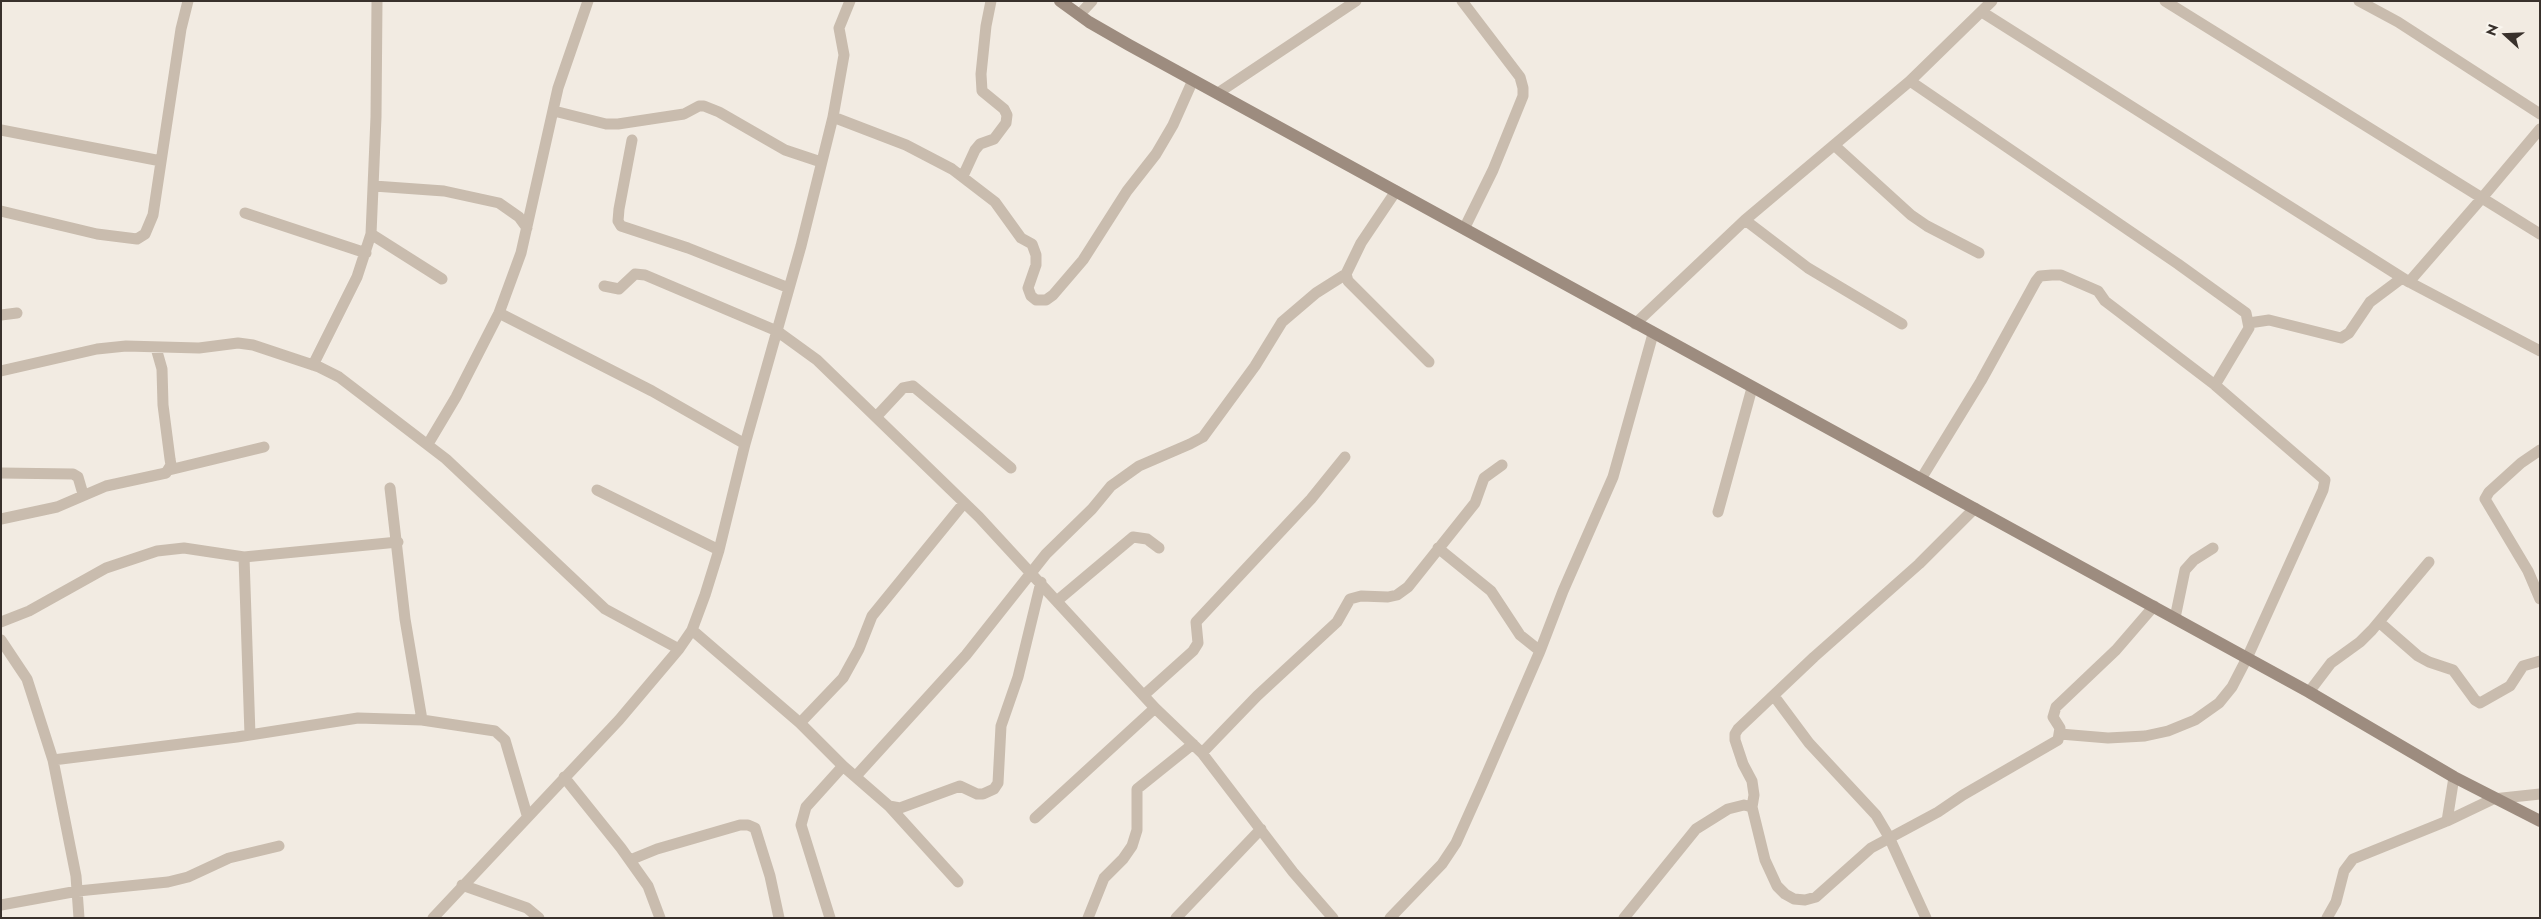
<!DOCTYPE html>
<style>
body{margin:0}
#map{position:relative;width:2541px;height:919px;overflow:hidden;background:#f2ebe2;font-family:Jost,sans-serif}
canvas{display:block}
.frame{position:absolute;inset:0;border:2px solid #39312c;pointer-events:none}
.north{position:absolute;left:2481px;top:10px;width:50px;height:50px;-webkit-text-stroke:4px #f9f5ee;paint-order:stroke;rotate:290deg;font-size:14px;font-weight:700;line-height:20px;text-align:center;color:#39312c}
.north::after{content:'';display:block;margin:auto;width:18px;height:22px;background:#39312c;clip-path:polygon(50% 0,100% 100%,50% 72%,0 100%)}
</style>
<div id="map">
<canvas width="2541" height="919"></canvas>
<div class="frame"></div>
<div class="north">N</div>
</div>
<script>
const context = document.querySelector('canvas').getContext('2d');
context.lineJoin = 'round';
function toPath(rows) {
  const path = new Path2D();
  for (const r of rows) {
    path.moveTo(r[0], r[1]);
    for (let i = 2; i < r.length; i += 2) path.lineTo(r[i], r[i + 1]);
  }
  return path;
}
function strokePath(path, color, width, dash) {
  context.strokeStyle = color;
  context.lineWidth = width;
  context.lineCap = dash ? 'butt' : 'round';
  context.setLineDash(dash || []);
  context.stroke(path);
}
const street = toPath([
 [1462,1,1520,77,1523,88,1523,96,1493,170,1465,227],
 [2359,1,2398,22,2540,114],
 [1982,12,2409,282,2482,198,2165,1],
 [1079,15,1092,1],
 [1910,81,1992,1],
 [1218,93,1356,1],
 [554,111,606,124,618,124,684,114,699,106,704,106,719,112,785,150,821,162],
 [833,117,906,145,952,169,995,202,1021,238,1032,244,1036,255,1036,265,1028,288,1031,296,1036,300,1046,300,1053,295,1083,260,1127,191,1156,154,1173,125,1193,80],
 [2540,129,2482,198,2540,234],
 [1,130,161,161],
 [632,140,619,209,618,221,621,226,688,248,789,288],
 [1834,145,1911,215,1927,226,1979,253],
 [963,176,975,150,980,144,994,139,1006,123,1007,115,1004,109,982,91,981,74,986,26,991,1],
 [374,186,444,191,499,203,519,217,527,228],
 [1396,191,1361,243,1346,274,1348,281,1429,362],
 [1,211,97,234,137,239,145,234,153,215,181,29,188,1],
 [245,213,366,253],
 [1745,220,1808,268,1902,324],
 [371,234,442,279],
 [2409,282,2540,351],
 [604,286,619,289,635,274,645,275,777,331,817,360,979,517,1155,708,1202,753,1293,872,1333,918],
 [499,313,652,391,745,444],
 [1,315,17,313],
 [2249,323,2269,320,2341,338,2349,333,2370,302,2402,278],
 [1635,324,1745,220,1910,81,2178,264,2246,313,2249,328,2215,385],
 [313,365,357,277,371,234,376,117,377,1],
 [1,371,97,349,126,346,199,348,238,343,253,345,319,367,339,377,446,459,605,609,679,649],
 [876,417,903,388,913,386,1011,468],
 [428,444,456,397,499,313,521,253,558,88,588,1],
 [2540,450,2521,463,2489,492,2485,499,2528,571,2540,599],
 [169,470,264,447],
 [1,473,73,474,78,477,83,494],
 [1921,479,1981,381,2036,281,2040,276,2052,275,2061,275,2098,291,2105,301,2215,385,2325,480,2323,490,2247,658,2232,687,2219,703,2195,720,2168,731,2145,736,2108,738,2060,734],
 [390,488,405,619,422,720],
 [597,490,719,550],
 [1975,508,1919,564,1814,657,1738,729,1735,734,1735,740,1743,764,1752,781,1754,795,1752,807,1765,860,1777,886,1785,894,1794,899,1805,900,1816,897,1871,848,1938,812,1963,795,2058,740,2060,728,2053,717,2056,707,2116,650,2154,606],
 [1718,512,1752,388],
 [1,519,57,507,106,486,166,473,171,465,170,459,163,405,162,369,156,348],
 [1438,548,1491,591,1520,635,1540,651],
 [244,557,250,735],
 [1058,600,1133,537,1147,539,1159,548],
 [2175,618,2185,570,2194,560,2213,548],
 [1,622,29,611,106,568,157,551,184,548,244,557,398,542],
 [2379,622,2418,656,2429,662,2453,670,2475,700,2480,703,2510,686,2523,666,2540,661],
 [692,630,800,723,843,766,889,806,958,882],
 [1,640,27,679,53,760,76,876,79,918],
 [2309,692,2331,663,2360,642,2372,630,2429,562],
 [1144,695,1193,651,1198,643,1196,622,1311,499,1345,457],
 [1774,696,1809,743,1876,815,1889,837,1926,918],
 [800,723,843,678,859,649,872,616,964,503],
 [1202,753,1257,696,1337,622,1350,599,1361,596,1388,597,1397,595,1408,587,1475,503,1484,478,1502,465],
 [53,760,237,737,358,718,422,720,495,731,505,740,527,815],
 [856,776,966,655,1046,554,1092,509,1111,486,1139,466,1190,444,1203,437,1255,366,1282,322,1316,293,1346,274],
 [564,777,621,848,648,886,660,918],
 [889,806,900,808,960,786,977,794,983,794,994,789,998,783,1001,726,1018,677,1041,582],
 [1035,818,1155,708],
 [2447,821,2454,777],
 [630,860,657,849,740,825,748,825,755,828,770,876,779,918],
 [462,885,527,908,539,918],
 [1,905,78,891,168,882,188,877,229,858,279,846],
 [433,918,619,720,679,649,692,630,705,595,719,550,745,444,801,246,833,117,844,55,839,28,850,1],
 [830,918,801,825,806,807,843,766],
 [1088,918,1104,878,1123,859,1132,846,1137,830,1137,789,1193,744],
 [1176,918,1261,829],
 [1390,918,1442,864,1456,843,1482,785,1540,651,1563,591,1613,477,1653,334],
 [1624,918,1696,829,1728,809,1744,805,1752,807],
 [2327,918,2336,902,2344,871,2353,859,2447,821,2493,799,2540,794]
]);
const secondary = toPath([
 [1060,1,1089,22,1129,45,2309,692,2454,777,2540,821]
]);
strokePath(street, '#c9bcae', 11);
strokePath(secondary, '#9d8c7f', 12);
</script>
